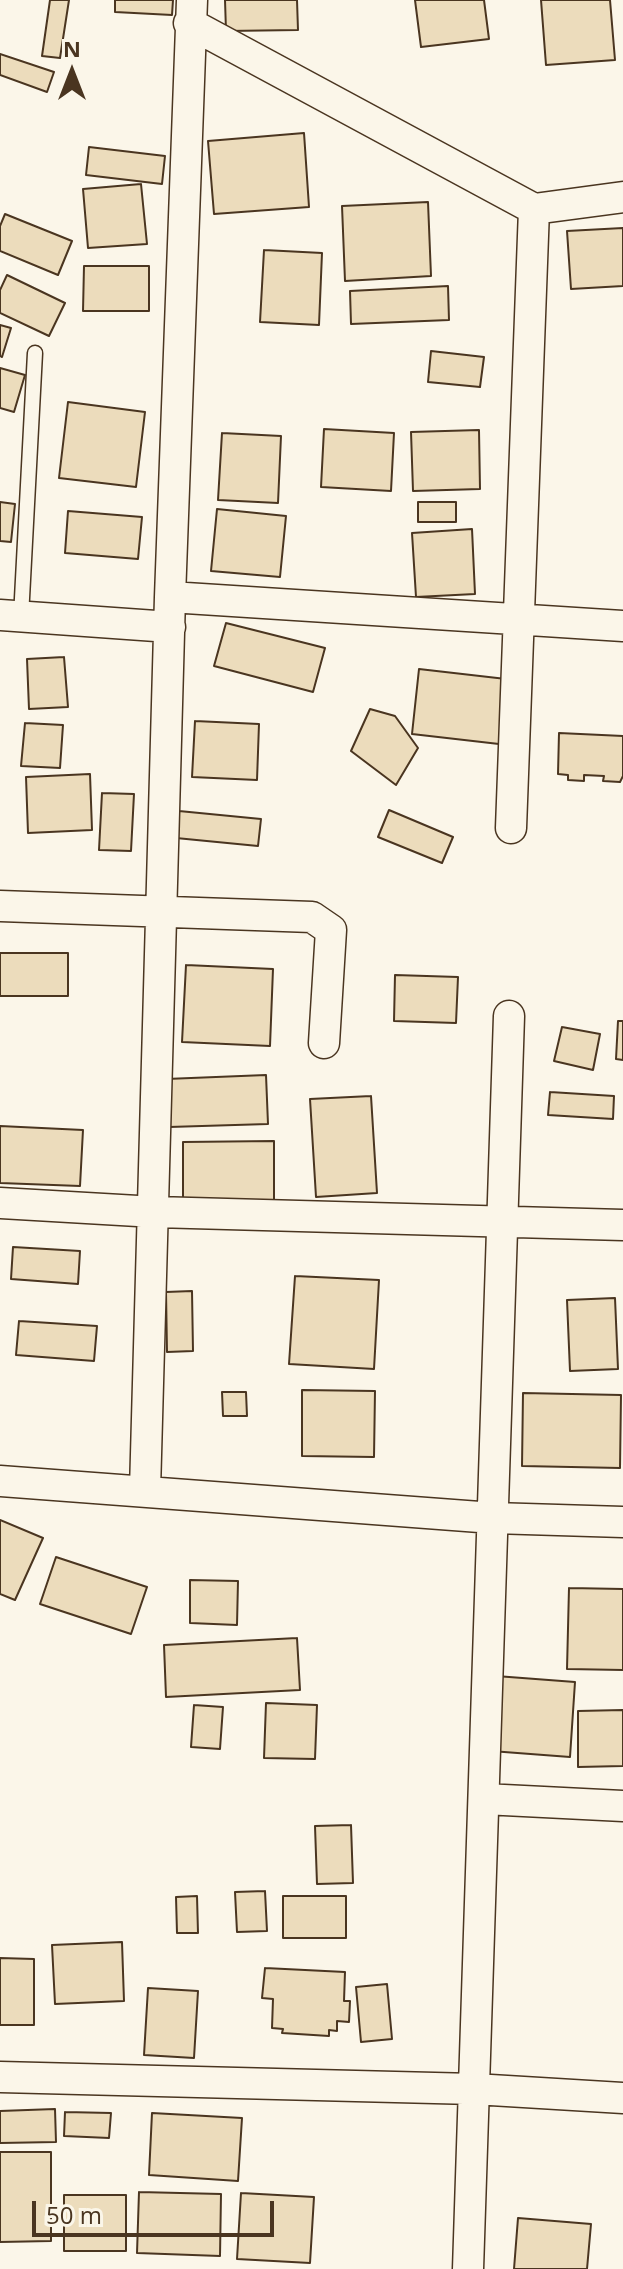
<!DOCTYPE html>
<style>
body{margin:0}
#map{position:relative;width:623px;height:2269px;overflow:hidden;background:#fbf6e9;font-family:"Open Sans",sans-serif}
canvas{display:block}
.north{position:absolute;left:32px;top:32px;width:80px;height:80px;-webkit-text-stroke:6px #fbf6e9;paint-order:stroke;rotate:0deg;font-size:22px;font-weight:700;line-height:32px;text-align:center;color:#4a3520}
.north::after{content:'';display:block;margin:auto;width:28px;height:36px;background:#4a3520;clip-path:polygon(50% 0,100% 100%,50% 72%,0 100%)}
.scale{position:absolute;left:32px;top:2201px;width:242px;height:36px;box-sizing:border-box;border:4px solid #4a3520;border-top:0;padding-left:10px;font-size:24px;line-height:28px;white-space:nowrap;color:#4a3520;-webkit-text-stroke:6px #fbf6e9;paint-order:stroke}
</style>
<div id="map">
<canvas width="623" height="2269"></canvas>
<div class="north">N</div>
<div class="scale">50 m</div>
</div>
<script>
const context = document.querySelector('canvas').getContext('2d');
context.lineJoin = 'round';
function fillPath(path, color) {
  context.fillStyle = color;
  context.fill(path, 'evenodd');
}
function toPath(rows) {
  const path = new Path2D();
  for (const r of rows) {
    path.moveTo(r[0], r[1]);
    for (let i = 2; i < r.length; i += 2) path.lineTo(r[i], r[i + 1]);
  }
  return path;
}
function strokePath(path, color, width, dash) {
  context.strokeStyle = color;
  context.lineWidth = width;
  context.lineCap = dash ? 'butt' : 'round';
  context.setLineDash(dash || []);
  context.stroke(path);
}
const building = toPath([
 [50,0,69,0,60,58,42,56,50,0],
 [115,0,173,0,172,15,115,12,115,0],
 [225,0,297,0,298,30,226,31,225,0],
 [415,0,484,0,489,39,421,47,415,0],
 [541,0,610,0,615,60,546,65,541,0],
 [0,54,54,72,47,92,0,75,0,54],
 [304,133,309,207,214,214,208,141,304,133],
 [89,147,165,156,162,184,86,175,89,147],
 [141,184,147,244,88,248,83,189,141,184],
 [428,202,431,276,345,281,342,206,428,202],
 [5,214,72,241,58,275,0,251,0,226,5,214],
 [623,228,623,286,571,289,567,231,623,228],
 [264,250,322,253,319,325,260,322,264,250],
 [84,266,149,266,149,311,83,311,84,266],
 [7,275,65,303,49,336,0,313,0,290,7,275],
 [448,286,449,320,351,324,350,291,448,286],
 [0,325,11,328,2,357,0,356,0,325],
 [431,351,484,357,480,387,428,382,431,351],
 [0,368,25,375,14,412,0,408,0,368],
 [68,402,145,412,136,487,59,478,68,402],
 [324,429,394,433,391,491,321,487,324,429],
 [479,430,480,489,413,491,411,432,479,430],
 [222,433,281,436,278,503,218,500,222,433],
 [0,502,15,504,11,542,0,541,0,502],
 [418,502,456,502,456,522,418,522,418,502],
 [217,509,286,516,280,577,211,571,217,509],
 [68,511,142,517,138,559,65,553,68,511],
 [472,529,475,594,416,597,412,533,472,529],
 [226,623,325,648,313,692,214,666,226,623],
 [64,657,68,707,29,709,27,659,64,657],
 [419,669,506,679,499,744,412,734,419,669],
 [370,709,395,716,418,748,396,785,351,751,370,709],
 [195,721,259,724,257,780,192,777,195,721],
 [25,723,63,725,60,768,21,766,25,723],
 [559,733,623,736,623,776,620,782,603,781,604,776,584,775,584,781,568,780,568,775,558,774,559,733],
 [90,774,92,830,28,833,26,777,90,774],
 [102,793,134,794,131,851,99,850,102,793],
 [389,810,453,837,442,863,378,837,389,810],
 [179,811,261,819,258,846,176,838,179,811],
 [0,953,68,953,68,996,0,996,0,953],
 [186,965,273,969,270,1046,182,1042,186,965],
 [395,975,458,977,456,1023,394,1021,395,975],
 [618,1021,623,1021,623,1060,616,1059,618,1021],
 [562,1027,600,1034,593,1070,554,1061,562,1027],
 [266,1075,268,1124,169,1127,166,1079,266,1075],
 [550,1092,614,1096,613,1119,548,1115,550,1092],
 [371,1096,377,1193,316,1197,310,1099,371,1096],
 [0,1126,83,1130,80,1186,0,1183,0,1126],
 [274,1141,274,1203,183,1204,183,1142,274,1141],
 [13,1247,80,1251,78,1284,11,1279,13,1247],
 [295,1276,379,1280,374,1369,289,1364,295,1276],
 [192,1291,193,1351,167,1352,166,1292,192,1291],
 [615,1298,618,1369,570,1371,567,1300,615,1298],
 [19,1321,97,1326,94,1361,16,1355,19,1321],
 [302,1390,375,1391,374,1457,302,1456,302,1390],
 [222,1392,246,1392,247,1416,223,1416,222,1392],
 [523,1393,621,1395,620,1468,522,1466,523,1393],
 [0,1520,43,1538,15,1600,0,1594,0,1520],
 [56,1557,147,1587,131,1634,40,1604,56,1557],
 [190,1580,238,1581,237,1625,190,1623,190,1580],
 [569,1588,623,1589,623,1670,567,1669,569,1588],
 [297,1638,300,1690,166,1697,164,1645,297,1638],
 [496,1676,575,1682,570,1757,491,1751,496,1676],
 [266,1703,317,1705,315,1759,264,1758,266,1703],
 [194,1705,223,1707,220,1749,191,1747,194,1705],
 [623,1710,623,1766,578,1767,578,1711,623,1710],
 [351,1825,353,1883,317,1884,315,1826,351,1825],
 [265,1891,267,1931,237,1932,235,1892,265,1891],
 [197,1896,198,1933,177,1933,176,1897,197,1896],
 [283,1896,346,1896,346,1938,283,1938,283,1896],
 [122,1942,124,2001,55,2004,52,1945,122,1942],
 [0,1958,34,1959,34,2025,0,2025,0,1958],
 [265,1968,345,1972,344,2001,350,2001,349,2022,337,2021,337,2031,329,2030,329,2036,282,2033,283,2029,272,2028,273,1999,262,1998,265,1968],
 [387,1984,392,2039,361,2042,356,1987,387,1984],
 [148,1988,198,1991,194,2058,144,2055,148,1988],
 [55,2109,56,2142,0,2143,0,2111,55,2109],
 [65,2112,111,2113,109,2138,64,2136,65,2112],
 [152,2113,242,2118,238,2181,149,2175,152,2113],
 [0,2152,51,2152,51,2241,0,2242,0,2152],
 [139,2192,221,2194,220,2256,137,2253,139,2192],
 [241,2193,314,2197,310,2263,237,2259,241,2193],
 [64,2195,126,2195,126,2251,64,2251,64,2195],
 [518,2218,591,2224,587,2269,514,2269,518,2218]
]);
const service = toPath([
 [21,617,35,353]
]);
const minor = toPath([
 [189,23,534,209,623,197],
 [170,597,623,626],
 [0,615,170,627],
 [511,828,534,209],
 [0,906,312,917,331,930,324,1043],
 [0,1203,155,1212,623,1225],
 [0,1481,493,1518,623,1522],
 [145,1490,170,597,192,0],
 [484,1799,623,1806],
 [0,2077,474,2089,623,2098],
 [468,2269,509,1016]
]);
fillPath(building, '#ecdcbc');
strokePath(building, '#4a3520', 2);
strokePath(service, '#4a3520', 17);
strokePath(minor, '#4a3520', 33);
strokePath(service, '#fbf6e9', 14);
strokePath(minor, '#fbf6e9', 30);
</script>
